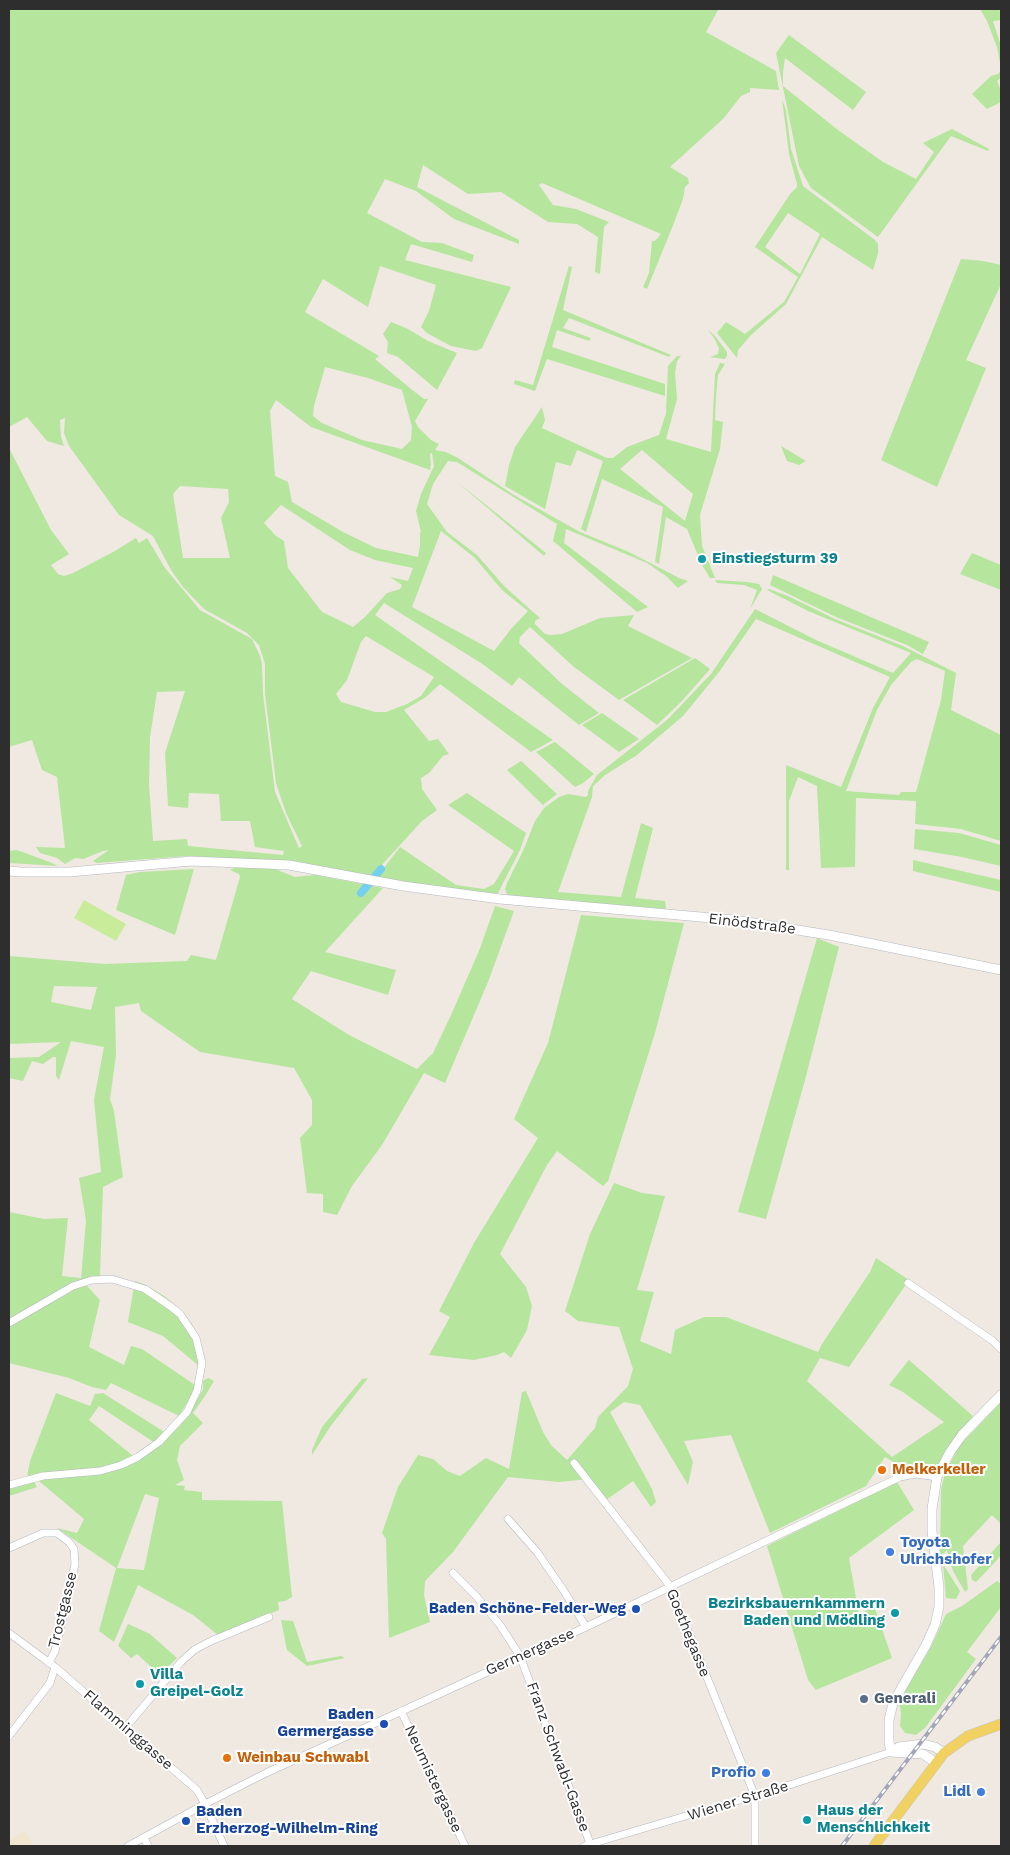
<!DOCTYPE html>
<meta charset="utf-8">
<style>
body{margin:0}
#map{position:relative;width:1010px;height:1855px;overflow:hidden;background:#efe9e1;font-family:"Work Sans",sans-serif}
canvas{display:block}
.frame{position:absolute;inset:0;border:10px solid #2e2e2e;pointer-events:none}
</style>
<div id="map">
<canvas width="1010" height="1855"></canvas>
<div class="frame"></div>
</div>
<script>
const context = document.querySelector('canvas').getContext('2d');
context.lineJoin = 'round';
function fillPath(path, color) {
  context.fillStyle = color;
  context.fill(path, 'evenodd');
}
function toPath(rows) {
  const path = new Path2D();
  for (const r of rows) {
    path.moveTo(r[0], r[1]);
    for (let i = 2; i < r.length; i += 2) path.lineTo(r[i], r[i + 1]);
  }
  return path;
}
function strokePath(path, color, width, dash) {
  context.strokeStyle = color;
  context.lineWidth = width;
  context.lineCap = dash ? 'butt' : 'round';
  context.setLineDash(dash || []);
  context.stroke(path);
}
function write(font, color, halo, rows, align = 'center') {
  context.font = font + ' "Work Sans",sans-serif';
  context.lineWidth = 4;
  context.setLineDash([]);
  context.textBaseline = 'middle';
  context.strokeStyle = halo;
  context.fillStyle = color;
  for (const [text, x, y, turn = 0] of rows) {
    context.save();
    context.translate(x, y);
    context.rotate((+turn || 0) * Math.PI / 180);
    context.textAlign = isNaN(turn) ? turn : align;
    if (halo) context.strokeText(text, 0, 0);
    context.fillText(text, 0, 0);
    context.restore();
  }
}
const education = toPath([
 [25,1831,34,1846,9,1846,9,1840]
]);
const green = toPath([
 [9,9,718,10,706,32,776,71,779,90,750,88,750,92,741,96,724,118,670,167,688,178,689,183,685,187,683,199,672,228,647,289,643,287,649,273,652,241,655,241,661,234,542,183,539,185,553,205,576,209,609,222,604,227,600,274,595,272,598,237,577,224,548,222,501,192,468,194,423,165,417,187,519,240,519,244,454,219,416,191,385,179,367,213,422,242,442,243,474,255,472,262,411,244,405,260,511,287,482,348,476,351,451,346,427,333,421,327,429,311,436,285,380,266,368,307,323,279,305,312,379,356,375,359,411,389,424,399,428,399,415,421,418,427,431,440,439,444,435,450,446,452,458,458,514,495,580,532,629,552,679,578,688,581,678,588,666,576,647,563,566,529,564,543,648,607,637,612,553,541,557,524,457,462,448,461,433,484,427,504,447,532,477,555,505,587,540,618,535,621,535,624,545,634,550,635,562,634,600,618,634,615,628,626,692,658,619,700,574,667,530,627,520,637,519,643,562,684,599,713,579,725,519,677,512,686,481,663,384,603,375,615,553,740,531,752,440,684,426,697,404,710,429,741,438,739,449,754,443,756,429,773,421,778,422,789,437,810,422,821,369,879,279,861,187,856,97,863,93,861,109,850,103,851,83,859,75,858,65,864,57,858,40,853,36,847,65,848,57,777,42,770,32,740,9,747,9,448,51,530,69,554,51,565,58,574,64,576,73,573,115,551,136,538,139,543,147,538,165,568,200,610,252,639,260,656,262,664,263,694,275,792,299,848,302,846,286,813,276,783,265,694,265,664,259,645,247,633,204,609,183,587,171,570,153,536,119,515,69,446,64,433,65,418,60,420,61,437,64,446,47,441,27,417,9,427],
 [325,367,368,378,402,390,412,427,411,440,402,449,362,440,322,423,313,416,314,406],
 [276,400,311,427,430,470,431,464,430,454,432,453,434,466,421,494,416,511,421,532,420,533,420,545,418,557,376,548,343,532,292,502,288,482,275,476,270,411],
 [180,486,228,489,229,502,221,518,230,558,183,558,173,494],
 [281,505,350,550,375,560,413,568,408,581,390,577,402,585,400,589,387,593,365,617,353,627,322,612,288,568,284,541,276,536,264,523],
 [441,531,475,558,502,590,528,611,511,629,494,651,412,607],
 [366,636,434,677,421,696,407,704,386,712,375,712,341,702,336,694,347,680,361,642],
 [185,691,165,753,168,806,188,808,189,793,219,794,221,821,250,821,255,847,284,851,283,855,188,846,187,839,153,841,149,785,150,737,157,692],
 [980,9,999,9,999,10,1001,12,1001,20,993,21,1001,46,1001,69,997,47,987,21],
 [789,35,866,92,853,110,785,58,783,72,783,86,838,130,883,162,916,179,934,152,923,143,952,129,989,149,988,151,951,136,878,237,811,188,799,166,776,53],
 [1001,71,1001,78,997,81,1001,91,1001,102,987,109,972,94,991,76,998,74],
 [782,99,786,110,791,149,803,186,875,240,878,244,878,253,873,270,822,237,786,304,751,335,738,350,737,358,717,333,726,322,745,334,784,302,798,277,755,247,790,194,797,187,797,184,789,154],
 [788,213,820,234,800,274,765,247],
 [961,259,983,261,1001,265,1001,284,966,360,986,368,937,487,881,460],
 [569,266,572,267,563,310,671,355,669,357,569,318,563,328,591,338,589,341,557,330,552,347,665,384,665,396,547,359,535,391,514,384,515,380,533,385],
 [391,322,408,329,428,341,457,353,437,390,398,357,387,353,388,342,383,334],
 [708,330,715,336,727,352,727,356,725,359,710,357,718,354,719,348,714,338],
 [677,356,681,356,677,361,675,373,677,399,666,439,711,452,715,374,720,363,725,364,718,375,716,396,715,420,723,422,720,449,700,515,702,546,715,578,710,578,702,565,687,529,666,517,659,564,655,562,663,507,602,479,586,532,581,529,603,461,577,450,571,466,556,462,545,509,505,486,509,465,515,447,542,407,545,420,542,428,607,458,613,458,627,447,659,435,666,413,668,366],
 [642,450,693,494,685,521,620,469],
 [781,446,806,461,799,465,787,461],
 [456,481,546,553,544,556],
 [972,553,1001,565,1001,590,960,574],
 [773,575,929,642,923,654,907,645,836,617,770,585],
 [715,580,747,582,759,584,762,589,750,609,757,590,744,585,717,583],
 [769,589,788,596,835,619,903,646,956,673,951,710,1001,735,1001,841,961,829,915,824,916,801,856,798,855,867,821,868,817,786,798,777,789,801,789,870,786,870,786,765,841,787,873,708,890,677,756,619,719,672,683,716,637,755,605,775,593,786,592,797,558,892,621,897,641,823,653,828,635,898,665,901,666,909,510,896,507,894,505,889,507,883,523,851,535,821,544,808,559,797,568,794,586,797,588,795,588,791,597,775,667,720,711,674,755,609,816,640,893,673,911,653,808,611,767,590],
 [917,659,945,671,941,700,916,792,901,792,899,795,846,791,877,710,891,685,911,662],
 [695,658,710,669,682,701,657,725,623,700],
 [602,713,639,739,619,752,582,725],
 [555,742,594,774,583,783,575,787,536,752],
 [521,761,557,794,543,805,507,770],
 [467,793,526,833,520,850,498,893,489,895,377,877,400,847,456,885,484,889,494,884,514,851,448,805],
 [915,829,959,833,1001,845,1001,866,962,857,914,849],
 [17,850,52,863,58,866,9,863,9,851],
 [913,860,1001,880,1001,892,913,871],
 [238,866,270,867,295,877,315,875,383,888,325,952,396,970,388,995,311,971,292,999,349,1035,417,1069,433,1053,451,1015,479,951,495,906,514,911,488,982,445,1083,424,1073,382,1145,352,1186,337,1215,323,1212,323,1194,307,1193,300,1138,312,1125,312,1100,294,1068,200,1052,141,1011,139,1003,115,1007,116,1055,110,1099,114,1111,123,1177,103,1187,100,1277,81,1282,87,1286,100,1300,89,1347,124,1365,131,1346,142,1349,195,1385,191,1396,179,1416,111,1383,106,1390,92,1387,69,1378,9,1363,9,1212,44,1219,68,1218,62,1276,81,1278,86,1221,79,1178,101,1172,94,1100,104,1047,71,1041,59,1080,56,1076,56,1057,53,1057,43,1064,32,1061,23,1081,9,1078,9,1058,39,1057,61,1042,9,1044,9,956,104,964,187,961,191,955,216,960,240,877,239,874,230,870],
 [54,986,97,987,91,1010,51,1002],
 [194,869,175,935,116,910,126,875,140,872],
 [581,915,684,923,655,1033,608,1181,603,1186,557,1151,547,1165,500,1254,526,1287,532,1306,527,1330,511,1358,504,1352,497,1355,474,1360,429,1355,450,1317,439,1311,474,1243,538,1138,514,1119,548,1043],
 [817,938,839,947,805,1080,766,1219,738,1212],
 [614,1183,642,1193,665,1196,637,1290,654,1292,640,1341,671,1354,675,1330,704,1317,726,1317,818,1352,822,1344,870,1272,876,1258,909,1280,849,1367,820,1358,807,1381,892,1457,944,1422,903,1392,889,1385,909,1360,973,1416,950,1444,936,1468,928,1470,908,1471,885,1457,866,1486,770,1533,731,1435,684,1441,693,1462,688,1485,640,1405,624,1402,610,1412,652,1489,656,1502,651,1507,633,1481,606,1500,589,1479,559,1482,508,1477,453,1552,425,1581,424,1595,430,1622,389,1638,386,1539,382,1533,398,1487,418,1455,433,1459,447,1471,460,1476,486,1458,509,1469,522,1392,526,1391,543,1432,551,1445,567,1460,595,1428,598,1417,628,1386,633,1369,619,1327,578,1321,565,1311,590,1234],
 [135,1281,146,1285,164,1296,173,1303,192,1324,202,1350,205,1371,163,1336,128,1322],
 [208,1378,214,1381,205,1396,193,1413,203,1423,180,1446,177,1460,184,1480,175,1485,185,1486,184,1490,202,1492,202,1500,282,1501,292,1597,285,1601,278,1602,279,1610,218,1635,193,1615,138,1585,114,1642,99,1631,116,1568,57,1528,77,1533,84,1519,39,1481,27,1477,30,1461,56,1393,90,1406,95,1394,103,1393,169,1435,180,1426,203,1390,203,1381],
 [99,1406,158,1445,145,1456,138,1460,89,1420],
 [145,1494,159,1498,144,1570,117,1568],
 [368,1378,330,1427,312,1455,312,1450,322,1427,362,1379],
 [1001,1402,1001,1524,992,1515,963,1546,968,1589,965,1592,953,1571,947,1550,940,1557,941,1490,945,1473,960,1445],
 [33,1480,37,1487,9,1496,9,1487],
 [897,1482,914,1510,849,1558,859,1615,874,1606,892,1658,816,1690,808,1680,767,1546],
 [1001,1542,1001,1555,998,1559,976,1582,972,1580,971,1575],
 [943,1564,960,1591,956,1599,946,1598],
 [997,1581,1001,1584,1001,1607,967,1652,976,1659,925,1728,916,1735,905,1733,900,1726,901,1714,899,1701,931,1647,946,1614,962,1606],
 [281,1620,293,1621,307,1662,341,1656,345,1658,307,1666,287,1650],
 [128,1624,150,1634,177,1658,160,1675,137,1654,131,1658,118,1646]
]);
const pitch = toPath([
 [84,900,126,924,116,941,74,918]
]);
const canal = toPath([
 [361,893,381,869]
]);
const street = toPath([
 [908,1283,993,1341,1001,1349],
 [9,1323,73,1286,92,1280,112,1279,145,1289,170,1306,180,1314,196,1338,202,1363,197,1391,187,1412,159,1442,138,1457,121,1465,100,1471,43,1476,9,1485],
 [574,1463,670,1586,755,1796,755,1846],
 [508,1519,537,1552,564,1591,586,1627],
 [9,1548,43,1533,57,1533,69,1542,74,1549,75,1564,55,1651,49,1663],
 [453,1573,477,1597,500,1625,520,1656,591,1846],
 [9,1633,55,1667,197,1790,205,1804,224,1846],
 [401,1711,465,1846],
 [126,1727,181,1662,194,1650,211,1641,269,1617],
 [9,1736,50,1683,55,1667],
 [144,1838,148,1846],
 [128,1846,205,1804,266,1773,586,1627,900,1477,916,1474,937,1477],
 [584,1846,777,1789,891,1752]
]);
const secondary = toPath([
 [9,871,20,872,70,872,191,861,289,865,403,886,500,899,734,920,829,935,1001,970],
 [891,1752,889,1742,889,1720,893,1703,926,1645,935,1625,939,1607,939,1587,932,1531,932,1509,937,1477,950,1452,962,1435,1001,1395],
 [891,1752,899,1747,923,1744,935,1747,944,1753],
 [891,1752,923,1754,936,1763]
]);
const primary = toPath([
 [874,1846,944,1753,968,1736,1001,1724]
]);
const rail = toPath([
 [842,1846,1001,1637]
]);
const markers = [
 [702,559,5,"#0f9aa8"],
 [882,1470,5,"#e8710a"],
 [890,1552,5,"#3f7fe0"],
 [636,1609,5,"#1a4fb4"],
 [895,1613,5,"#0f9aa8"],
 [140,1684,5,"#0f9aa8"],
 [864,1699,5,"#5c6f8a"],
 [384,1724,5,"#1a4fb4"],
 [227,1758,5,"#e8710a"],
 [766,1773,5,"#3f7fe0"],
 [981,1792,5,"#3f7fe0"],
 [807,1820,5,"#0f9aa8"],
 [186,1821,5,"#1a4fb4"]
];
const cultureNames = [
 ["Einstiegsturm 39",712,559],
 ["Bezirksbauernkammern",885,1604,"right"],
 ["Baden und Mödling",885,1621,"right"],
 ["Villa",150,1675],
 ["Greipel-Golz",150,1692],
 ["Haus der",817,1811],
 ["Menschlichkeit",817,1828]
];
const streetNames = [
 ["Einödstraße",752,924,7],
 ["Trostgasse",63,1610,-76],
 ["Goethegasse",688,1633,68],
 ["Germergasse",530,1652,-24],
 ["Flamminggasse",128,1730,41],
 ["Franz Schwabl-Gasse",558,1757,70],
 ["Neumistergasse",433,1779,65],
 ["Wiener Straße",738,1801,-17]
];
const foodNames = [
 ["Melkerkeller",892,1470],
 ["Weinbau Schwabl",237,1758]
];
const shopNames = [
 ["Toyota",900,1543,"left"],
 ["Ulrichshofer",900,1560,"left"],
 ["Profio",756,1773],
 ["Lidl",971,1792]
];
const transitNames = [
 ["Baden Schöne-Felder-Weg",626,1609],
 ["Baden",374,1715],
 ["Germergasse",374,1732],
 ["Baden",196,1812,"left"],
 ["Erzherzog-Wilhelm-Ring",196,1829,"left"]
];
const serviceNames = [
 ["Generali",874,1699]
];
fillPath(education, '#f0e6d1');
fillPath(green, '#b6e59e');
fillPath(pitch, '#c9ec9a');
strokePath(canal, '#75cff0', 8);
strokePath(street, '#b4b7c1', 8);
strokePath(secondary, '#b4b7c1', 10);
strokePath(primary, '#c9c9c9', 11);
strokePath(street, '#fff', 7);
strokePath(secondary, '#fff', 9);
strokePath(primary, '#f2d163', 10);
strokePath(rail, '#a3a6b8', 4);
strokePath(rail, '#fff', 2, [5.5]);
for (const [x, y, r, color] of markers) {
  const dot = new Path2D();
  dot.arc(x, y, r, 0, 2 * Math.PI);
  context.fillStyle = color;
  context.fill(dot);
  strokePath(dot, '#fff', 2);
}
write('bold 15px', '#0d838f', '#fff', cultureNames, 'left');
write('15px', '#2e2e2e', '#fff', streetNames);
write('bold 15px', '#c56008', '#fff', foodNames, 'left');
write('bold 15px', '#366cbe', '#fff', shopNames, 'right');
write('bold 15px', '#164399', '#fff', transitNames, 'right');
write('bold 15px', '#4e5e75', '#fff', serviceNames, 'left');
</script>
